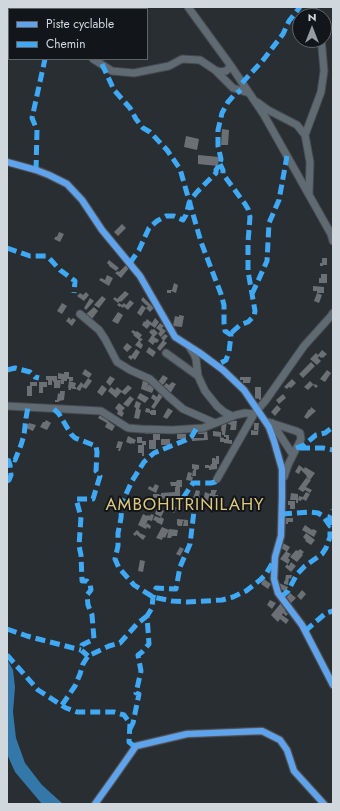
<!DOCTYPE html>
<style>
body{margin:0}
#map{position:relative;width:340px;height:811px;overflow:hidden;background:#292e33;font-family:Jost,sans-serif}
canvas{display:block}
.frame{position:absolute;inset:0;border:8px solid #d1d8dd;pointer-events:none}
.legend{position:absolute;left:8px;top:8px;width:140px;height:52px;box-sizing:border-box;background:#12161a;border:1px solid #5e6468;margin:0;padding:5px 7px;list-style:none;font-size:12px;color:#d1d8dd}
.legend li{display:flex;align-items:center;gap:8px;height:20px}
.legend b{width:20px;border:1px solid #5e6468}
.north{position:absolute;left:292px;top:8px;width:40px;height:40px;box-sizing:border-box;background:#12161a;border:1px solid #5e6468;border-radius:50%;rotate:0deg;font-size:11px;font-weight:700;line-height:16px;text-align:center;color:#d1d8dd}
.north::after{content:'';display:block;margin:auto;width:14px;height:18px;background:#969ca2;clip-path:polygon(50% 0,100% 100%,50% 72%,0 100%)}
</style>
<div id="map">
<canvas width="340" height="811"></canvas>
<div class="frame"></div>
<ul class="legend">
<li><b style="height:5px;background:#60a3ed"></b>Piste cyclable</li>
<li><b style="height:5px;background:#3fa9f5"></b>Chemin</li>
</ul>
<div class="north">N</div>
</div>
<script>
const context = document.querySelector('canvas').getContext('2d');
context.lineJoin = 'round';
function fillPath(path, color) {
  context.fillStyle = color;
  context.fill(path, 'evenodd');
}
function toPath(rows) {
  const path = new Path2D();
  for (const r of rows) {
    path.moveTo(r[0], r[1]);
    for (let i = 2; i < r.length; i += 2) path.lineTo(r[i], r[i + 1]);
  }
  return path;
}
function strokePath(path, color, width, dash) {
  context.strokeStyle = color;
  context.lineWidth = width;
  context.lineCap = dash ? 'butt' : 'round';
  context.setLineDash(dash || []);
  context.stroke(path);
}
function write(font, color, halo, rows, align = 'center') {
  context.font = font + ' Jost,sans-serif';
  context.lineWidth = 4;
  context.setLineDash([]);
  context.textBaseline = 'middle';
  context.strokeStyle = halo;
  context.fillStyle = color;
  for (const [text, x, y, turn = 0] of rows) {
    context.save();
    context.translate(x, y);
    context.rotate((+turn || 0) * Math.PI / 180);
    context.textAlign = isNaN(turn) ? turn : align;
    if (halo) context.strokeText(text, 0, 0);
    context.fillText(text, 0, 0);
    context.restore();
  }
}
const water = toPath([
 [7,659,13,670,15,687,13,712,16,738,25,763,42,785,63,804,42,804,15,772,7,754]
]);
const building = toPath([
 [222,129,229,130,228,145,221,145],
 [186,136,199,139,197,150,184,147],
 [198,155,219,157,218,166,198,164],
 [122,224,126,228,118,236,114,232],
 [59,232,64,234,60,242,54,239,56,236,57,237],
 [322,258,327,258,327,265,323,265,323,266,320,266,320,263,322,263],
 [109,260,119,268,117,270,116,269,117,270,116,271,109,266,109,265,107,263],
 [126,265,129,268,121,278,115,273,118,271,120,273,119,272],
 [321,274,327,274,327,283,319,283,319,278,321,278],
 [107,275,113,278,109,286,99,280,101,278,105,280],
 [174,283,178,285,176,293,171,291,171,293,167,293,167,290,172,290],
 [313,286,324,287,324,293,317,293,317,291,313,291],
 [125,291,129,294,121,302,120,301,118,303,113,299,115,297,117,299],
 [86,292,89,295,84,301,77,296,80,293,83,295],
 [317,293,322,295,319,303,314,301],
 [102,296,106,299,99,308,94,305],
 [143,297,154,308,150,312,146,308,148,306,146,305,141,300],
 [90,298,94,301,86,310,84,308],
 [130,300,134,303,128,310,123,306,124,306,123,308,120,306,120,307,117,305,119,303,122,305,124,303,126,305],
 [62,303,67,306,62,314,57,311],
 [142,305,146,308,141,316,137,313],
 [94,307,98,311,92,319,86,314],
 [118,312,123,315,118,324,112,321],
 [179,315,184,316,182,327,173,326,175,316,179,317],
 [69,317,71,320,73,318,76,320,72,326,66,321],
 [155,318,159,322,155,328,149,324,150,325,147,329,142,325,144,321,145,322,147,319,152,323],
 [160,323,164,326,162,328,166,331,161,337,158,334,160,331,156,328],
 [152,329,152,330,154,329,158,333,154,337,159,340,157,343,155,342,153,345,148,341,152,335,149,332],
 [133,330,136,332,137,331,142,335,140,338,143,339,140,342,143,345,141,349,135,345,139,340,133,335,134,334,131,332],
 [165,334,168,336,164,341,167,343,160,351,157,348,163,340,161,338],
 [127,343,132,347,127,352,123,348],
 [149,347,156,352,153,357,146,352],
 [136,349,140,352,135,360,133,358,131,360,128,357,130,355,131,356],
 [322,350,327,354,323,358,322,357,321,358,319,356,318,358,321,361,317,365,310,359,316,353,318,355],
 [311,362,315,366,303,378,299,374],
 [85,369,92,374,89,378,82,374],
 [327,370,331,373,325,382,320,379],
 [64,372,69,372,69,377,73,377,73,381,69,381,69,379,67,379,67,381,64,381,64,384,61,384,61,379,58,379,58,373,64,374],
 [163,375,168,378,163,385,158,382],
 [46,376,57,376,57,380,61,380,60,388,54,388,54,382,53,382,53,381,52,380,52,385,48,385,48,380,46,380],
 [110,376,115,379,110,386,106,382],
 [240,377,251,377,250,383,243,383,243,380,240,380],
 [88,378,92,381,86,389,82,387,80,391,76,389,81,382,84,385,84,384],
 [292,379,296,383,291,388,289,387,287,389,284,387],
 [143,380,149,382,147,388,149,384,155,386,152,393,141,389],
 [69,381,76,383,75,387,76,387,76,389,73,389,73,384,73,389,71,388,71,390,68,390,69,388,68,388],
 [310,381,314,385,315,384,318,386,316,388,313,385,308,390,304,387],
 [30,382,37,382,37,386,32,386,32,396,27,396,27,386,30,386],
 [39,382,47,382,47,387,43,387,43,393,39,393],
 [172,382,176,384,170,394,165,391,168,387,164,391,160,387,162,385,164,386,166,383,169,385],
 [102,385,107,389,102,396,97,392],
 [128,385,132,388,125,395,121,392],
 [111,387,115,390,117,387,122,391,116,398,108,391],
 [255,387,261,387,261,400,259,400,259,398,258,399,255,398],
 [60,391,65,391,64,400,59,401,59,402,55,402,55,400,57,400,58,393,60,394],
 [140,393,149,398,145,403,137,398],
 [159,393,163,396,154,409,151,407,155,401,151,398,153,394,157,397],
 [283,394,286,398,279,404,276,400],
 [130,396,134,399,128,407,123,404],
 [136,401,141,403,139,409,141,410,139,419,134,418,136,408,134,407],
 [119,403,125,408,122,411,124,413,122,417,117,414,118,411,115,408],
 [277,405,281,409,275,416,271,412],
 [311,407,316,411,307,419,304,417,309,409,310,410],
 [146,408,150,409,150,411,151,411,151,410,156,410,156,415,151,415,151,414,150,414,150,413,145,412],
 [168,408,173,411,167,419,163,417],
 [100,415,103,417,104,415,110,418,108,421,115,426,112,431,105,427,107,423,98,418],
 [46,420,51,423,47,430,40,427,43,422,45,422],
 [222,420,227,421,225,435,229,435,229,440,232,440,232,444,224,443,224,442,220,442,220,437,224,438,224,439,226,439,226,437,224,437,224,435,222,435,222,431,221,431],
 [228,420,237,421,236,430,230,430,231,425,228,424],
 [29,423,36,425,33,431,26,428],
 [254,423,259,423,258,435,251,435,251,430,257,431,257,430,254,430],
 [145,430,160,432,160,440,153,440,153,434,145,434],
 [198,430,207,430,208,440,192,441,192,438,204,438,204,434,198,434],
 [213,431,221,432,221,437,213,436],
 [177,434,186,434,186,439,177,439],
 [128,436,136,440,134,444,132,443,131,444,126,442],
 [137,437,142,437,142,441,146,441,146,445,144,445,144,456,142,456,142,453,138,453,138,445,142,445,142,443,137,443],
 [161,439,170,439,170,445,161,445],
 [149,440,156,440,156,449,149,449],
 [118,441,123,442,120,451,118,451,119,448,116,448],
 [216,456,219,456,219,464,217,464,217,469,209,470,209,468,205,468,205,465,209,465,209,466,210,466,211,464,212,464,212,458,215,458,216,460],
 [192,464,199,465,199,469,196,470,196,476,192,476,193,470,194,470,194,469,192,469],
 [299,465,304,469,305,467,315,473,310,480,306,477,307,476,301,470,299,474,295,472],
 [188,472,192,473,191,477,193,477,192,481,186,480],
 [306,478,311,480,306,487,312,490,310,493,305,490,303,492,298,489],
 [177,480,182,480,182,487,180,487,180,501,176,501,176,496,178,496,169,496,169,499,153,498,153,494,158,494,161,495,161,493,175,492,175,487,176,487,176,486,171,486,170,482,176,482],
 [155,484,159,486,156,493,148,489,149,486,153,488],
 [196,490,200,491,199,496,203,497,202,500,193,498],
 [211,490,217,490,215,495,218,495,218,499,215,499,214,507,211,507,211,499,210,499,210,493,211,493],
 [205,492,210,494,208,502,203,501],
 [306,492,310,494,306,501,302,499,301,501,298,500,299,496,303,497],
 [291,493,298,494,298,503,296,503,296,500,290,500],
 [288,501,295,501,295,509,290,509,290,505,288,505],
 [170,504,177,508,174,513,167,508],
 [157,508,164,511,161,517,155,514],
 [143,514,147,516,148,515,150,516,151,514,154,515,152,521,148,520,145,526,147,523,151,526,150,529,147,527,146,529,138,525],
 [155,516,160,518,161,517,164,519,162,525,156,522,156,521,153,520],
 [285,518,293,518,293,522,288,522,288,524,284,524],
 [177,519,188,520,188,526,183,526,184,521,183,521,182,526,178,526,178,525,177,525],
 [305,525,312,530,313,529,317,531,314,537,302,530],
 [162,527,169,530,165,538,163,537,162,540,156,538],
 [169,529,178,530,177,536,172,536,171,538,167,538],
 [137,530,141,534,142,534,146,536,143,540,137,535,137,534,135,536,133,534],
 [306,533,315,540,311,545,305,541,306,540,303,537],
 [283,543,290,547,287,552,291,554,288,558,290,560,288,564,280,559,286,551,281,548],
 [180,547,184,549,180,556,176,554],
 [300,549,304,552,302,554,303,555,297,562,290,557,296,550,298,551],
 [140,560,145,561,143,572,138,571],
 [291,562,296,566,291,572,285,567,287,564,289,566],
 [286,575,292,575,291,579,289,578,288,585,284,584,284,581,285,581],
 [264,579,271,584,268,589,261,584],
 [279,583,288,587,286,592,277,587],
 [302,590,306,594,301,600,297,596],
 [290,593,296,598,289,605,284,600],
 [270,600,276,603,272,609,267,605],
 [281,603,290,611,288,613,286,610,285,611,288,614,286,616,283,613,282,615,289,620,286,624,280,619,278,622,271,615]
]);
const street = toPath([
 [7,7,12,9],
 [188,7,231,66,264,115,331,234,333,241],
 [313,7,315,16],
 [93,59,112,71,134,73,169,66,182,59,200,60,215,70,220,72,226,71,231,66],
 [215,70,233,88,249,93,250,94],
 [257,102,268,110,297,125,305,135],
 [7,162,36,170,49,175,67,184,82,200,102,230,140,276,175,337,200,353,223,370,244,390,265,421,269,427,274,441,282,469,282,498,281,536,275,557,274,579,278,593,302,625,333,685],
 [309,194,310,162,305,135,321,92,324,71,322,48,321,40],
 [80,314,99,330,105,339,117,362,130,370,150,379,168,396,183,409,215,423],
 [190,348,194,354,196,359,198,376],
 [166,353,198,376,205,391,217,406,224,412,232,416],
 [7,406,101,411,128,428,141,429,172,430,203,428,236,415,245,413,254,414],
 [265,421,296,431,300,433,301,439,288,465,284,477],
 [272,423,293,455],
 [217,479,254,414,266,400,304,346,331,316,333,313],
 [95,804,115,776,136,746,187,734,262,731,280,740,287,750,294,771,324,804]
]);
const quiet = toPath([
 [36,7,37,9],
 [102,64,114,90,130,108,136,119,143,128,150,132,167,150,180,169,201,242,221,294,224,305,224,323,225,331,231,335,229,352,226,360,219,364,214,364],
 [242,83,264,59,283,34,289,21,300,7],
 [220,164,223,170,223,174,245,204,248,209,250,217,248,242,248,271,255,311,254,316,248,322,240,325,230,334],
 [36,170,37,130,32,118,45,59],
 [7,248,30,256,46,256,49,258,60,270,75,281,74,293],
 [130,263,139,250,149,228,157,221,166,216,174,216,183,220,186,215,189,203,192,198,197,192,216,173,216,170,220,164,221,159,218,146,218,130,222,113,228,102,234,95,241,90],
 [252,294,267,261,269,223,279,200,287,156],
 [332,315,333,315],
 [7,370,15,368,30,372,35,377,39,378],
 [54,409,59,414,71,434,75,438,96,446,97,452,96,471,100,476,93,499,76,499,81,517,79,546,81,555,82,581,87,581,90,584,91,590,87,595,88,605,92,615,94,639,82,645,81,650,88,656],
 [196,429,192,436,186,440,154,453,144,462,132,481,122,503,121,518,118,533,118,546,115,559,119,568,134,585,153,597,172,601,187,602,222,600,233,597,246,591,260,580,266,574,273,562],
 [296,448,304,445,316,435,325,433,333,427],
 [300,448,323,448,333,450],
 [7,481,9,480,11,475,10,465,8,459,9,458,15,460,21,445,24,435,26,418,28,407],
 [282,514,309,512,318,513,323,516,330,526,333,527],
 [330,525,330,516,333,510],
 [281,597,288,591,297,574,305,566,322,554,326,548,330,537,330,526],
 [7,629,27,636,81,650],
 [305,631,326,613,333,611],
 [7,655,38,690,66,708,77,712,114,712,124,715,130,723,129,742,135,747],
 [62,705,75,686,80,674,83,664,88,656,109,646,120,643,137,624,147,616],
 [130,729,133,723,139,694,136,693,141,671,138,655,142,652,149,644,147,616,152,608,153,597,156,588,176,589,180,567,190,544,194,511,183,498,193,483,211,483,215,482,217,479]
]);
const cycleway = toPath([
 [7,162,36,170,49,175,67,184,82,200,102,230,140,276,175,337,200,353,223,370,244,390,265,421,269,427,274,441,282,469,282,498,281,536,275,557,274,579,278,593,302,625,333,685],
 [95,804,115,776,136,746,187,734,262,731,280,740,287,750,294,771,324,804]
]);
const quarterNames = [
 ["AMBOHITRINILAHY",185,506]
];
fillPath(water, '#3378a8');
fillPath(building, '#6c7074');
strokePath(street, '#45494d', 9);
strokePath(street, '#606a72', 7);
strokePath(quiet, '#3fa9f5', 5, [10, 5]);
strokePath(cycleway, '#60a3ed', 6);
context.letterSpacing = '1px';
write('17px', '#e1c97c', '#12161a', quarterNames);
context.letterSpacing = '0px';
</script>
